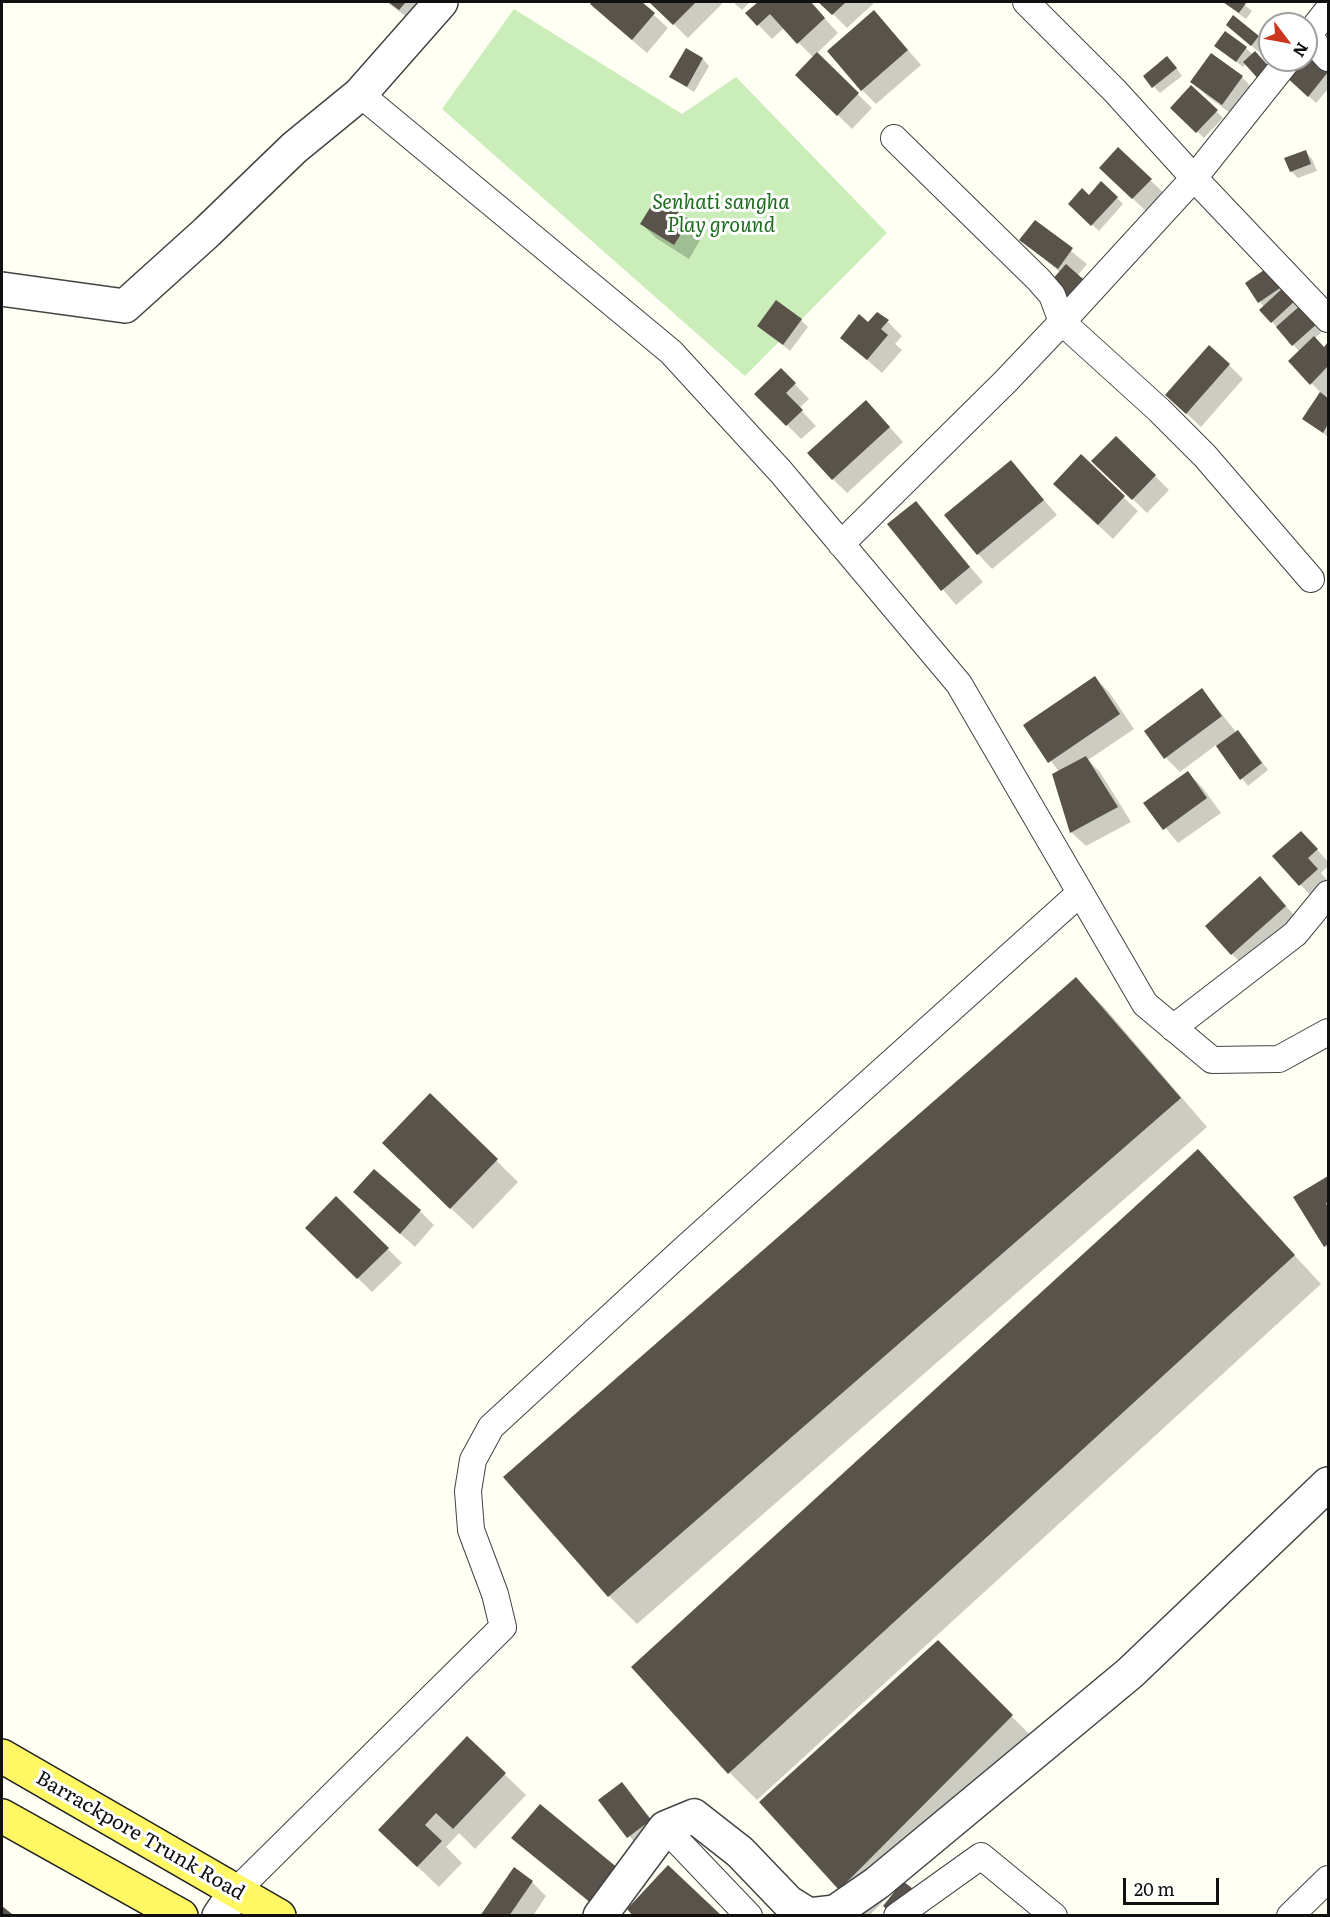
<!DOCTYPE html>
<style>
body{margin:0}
#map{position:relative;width:1330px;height:1917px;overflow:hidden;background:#fffff3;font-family:Literata,serif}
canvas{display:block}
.frame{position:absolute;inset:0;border:3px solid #101010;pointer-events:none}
.north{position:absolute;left:1258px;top:12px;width:60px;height:60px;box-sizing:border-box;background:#fff;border:2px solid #9f9f9f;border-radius:50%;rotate:122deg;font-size:16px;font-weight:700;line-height:24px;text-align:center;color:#101010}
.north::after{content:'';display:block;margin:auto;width:21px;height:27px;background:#ca361e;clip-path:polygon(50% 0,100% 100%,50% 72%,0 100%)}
.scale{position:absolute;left:1123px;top:1878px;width:96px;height:27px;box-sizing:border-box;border:3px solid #101010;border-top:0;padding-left:8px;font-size:18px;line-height:21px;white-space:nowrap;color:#101010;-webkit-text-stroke:4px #fff;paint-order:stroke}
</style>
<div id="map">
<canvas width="1330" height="1917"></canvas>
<div class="frame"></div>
<div class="north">N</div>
<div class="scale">20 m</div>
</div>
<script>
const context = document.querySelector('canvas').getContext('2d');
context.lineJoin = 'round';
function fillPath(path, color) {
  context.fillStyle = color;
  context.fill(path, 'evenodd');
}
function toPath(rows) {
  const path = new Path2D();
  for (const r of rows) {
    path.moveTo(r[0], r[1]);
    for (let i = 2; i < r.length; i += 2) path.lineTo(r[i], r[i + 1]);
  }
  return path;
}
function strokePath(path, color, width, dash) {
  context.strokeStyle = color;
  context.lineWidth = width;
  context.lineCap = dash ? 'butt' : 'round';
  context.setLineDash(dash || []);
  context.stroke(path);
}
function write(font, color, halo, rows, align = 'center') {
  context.font = font + ' Literata,serif';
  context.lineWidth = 6;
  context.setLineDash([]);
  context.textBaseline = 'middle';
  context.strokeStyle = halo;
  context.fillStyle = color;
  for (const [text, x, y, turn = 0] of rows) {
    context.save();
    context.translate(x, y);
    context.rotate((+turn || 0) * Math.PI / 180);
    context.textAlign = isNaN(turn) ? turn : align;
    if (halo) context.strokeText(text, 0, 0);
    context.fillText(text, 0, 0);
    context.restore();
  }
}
const green = toPath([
 [514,9,682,114,736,77,887,233,745,376,442,109]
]);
const shadow = toPath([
 [387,2,431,2,414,23],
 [594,2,640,2,668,28,647,53,606,18,592,3],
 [651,2,720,2,722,4,688,38],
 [733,2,750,2,742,10],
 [760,2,810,2,838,33,816,54,872,108,852,129,797,75,814,58,784,28,772,39,747,13],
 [821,2,875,2,847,28],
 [1223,2,1241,2,1252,11,1246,19],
 [1233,17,1265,44,1259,52,1234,31],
 [888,27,921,65,876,104,862,90],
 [1216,46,1246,48,1253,55,1243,67],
 [1306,53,1328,74,1328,89,1316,103,1285,74,1306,60],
 [703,59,709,66,694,92,671,77],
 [1174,65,1182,76,1160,93,1154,87],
 [1242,77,1256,92,1237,118,1207,96,1192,82],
 [1191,87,1223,118,1204,138,1172,108],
 [1306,152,1312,159,1317,171,1298,178,1291,171],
 [1150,180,1165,194,1147,212,1115,182],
 [1089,197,1117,198,1123,204,1099,231,1070,204],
 [689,221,703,235,689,259,656,238,642,224],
 [1035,222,1087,264,1077,276,1061,273,1021,240],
 [1270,268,1324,330,1314,339,1324,349,1328,344,1328,394,1325,397,1328,400,1328,437,1304,418,1321,393,1290,361,1300,352,1261,310,1264,307,1247,284],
 [801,320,808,327,790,351,759,326],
 [888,322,902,336,895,344,902,350,882,373,842,338],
 [1229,365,1243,379,1201,427,1167,395],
 [781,370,809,399,799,408,816,426,801,439,756,394],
 [880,416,903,442,847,493,833,479],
 [1081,457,1138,511,1113,539,1069,498],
 [1011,462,1057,515,992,569,978,554],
 [1108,475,1155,476,1169,490,1147,513],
 [916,503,983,582,956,605,889,525],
 [1095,678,1109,692,1134,729,1088,760,1100,772,1131,822,1086,846,1071,832,1059,772,1025,725],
 [1202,690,1237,733,1245,739,1268,770,1248,786,1216,745,1180,772,1166,758],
 [1188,773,1202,787,1221,813,1178,843,1145,803],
 [1315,847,1328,862,1328,866,1321,873,1328,881,1328,887,1314,899,1274,856],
 [1274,892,1299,921,1246,968,1232,954],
 [1076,979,1104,1007,1207,1127,637,1624,609,1596,505,1477],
 [430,1095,518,1182,473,1229,405,1165],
 [1198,1151,1321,1284,757,1800,730,1773],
 [1328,1177,1328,1250,1296,1197],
 [336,1198,402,1263,372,1292,307,1228],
 [369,1206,420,1211,434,1225,415,1247],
 [938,1642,1039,1744,902,1883,928,1905,920,1916,895,1916,897,1887,869,1916,866,1916,840,1889],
 [467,1738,526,1795,475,1849,459,1833,446,1847,462,1863,439,1887,402,1852],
 [622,1784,664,1834,642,1851,600,1801],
 [540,1806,606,1916,513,1838],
 [532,1882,546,1896,533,1916,482,1916]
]);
const building = toPath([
 [388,2,406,2,399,10],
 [592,2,642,2,655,13,632,40,590,4],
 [649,2,696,2,673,25],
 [758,2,811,2,825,18,797,44,770,14,757,26,745,13],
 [818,2,846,2,832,15],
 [1223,2,1244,2,1246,3,1239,13],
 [874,10,908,50,861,91,827,51],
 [1233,15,1259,36,1251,46,1226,25],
 [1225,31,1247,47,1236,62,1214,46],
 [686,48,703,58,687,87,669,77],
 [1255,51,1273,71,1261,82,1243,62],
 [1306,51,1328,72,1308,97,1283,74,1295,60,1306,60],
 [817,52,859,93,837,116,795,75],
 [1211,53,1243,76,1222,105,1190,82],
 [1167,56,1177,68,1152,88,1143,76],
 [1191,85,1218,110,1196,133,1170,108],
 [1118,147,1152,179,1132,199,1099,168],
 [1306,150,1311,164,1290,172,1284,158],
 [1101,181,1118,197,1091,226,1068,204,1082,188,1089,195],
 [656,198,690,220,674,245,640,224],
 [1035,220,1073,248,1058,269,1019,240],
 [1066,264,1091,286,1076,304,1050,282],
 [1270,266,1283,286,1258,303,1245,283],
 [1285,286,1297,299,1271,323,1259,310],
 [776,300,802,319,783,345,757,326],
 [1302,304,1318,323,1292,346,1276,327],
 [877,312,889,320,881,329,888,335,867,360,840,338,859,314,868,322],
 [1314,336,1324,347,1328,342,1328,366,1310,385,1288,361],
 [1209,345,1230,364,1186,414,1165,395],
 [781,368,796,383,786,393,803,410,786,426,754,394],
 [1320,392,1328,398,1328,424,1323,433,1302,419],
 [866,400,890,427,832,480,807,453],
 [1116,436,1156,475,1132,500,1091,461],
 [1081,454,1125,496,1098,525,1053,484],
 [1011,460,1044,500,977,555,944,515],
 [916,501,970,567,941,591,887,524],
 [1095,676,1120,714,1048,763,1023,725],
 [1202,688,1222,716,1164,759,1144,731],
 [1238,730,1262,763,1240,780,1216,746],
 [1086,756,1118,807,1070,833,1052,774],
 [1188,771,1207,798,1163,830,1143,803],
 [1301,831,1318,849,1308,858,1318,869,1299,886,1272,856],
 [1260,876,1286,906,1231,955,1205,926],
 [1076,977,1181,1098,608,1597,503,1477],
 [430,1093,498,1159,450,1209,382,1143],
 [1198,1149,1295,1255,728,1774,631,1667],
 [374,1169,421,1210,400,1234,353,1192],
 [1328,1176,1328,1202,1326,1203,1328,1208,1328,1244,1324,1247,1293,1197],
 [336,1196,389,1248,357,1279,305,1228],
 [938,1640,1013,1715,839,1890,759,1802],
 [467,1736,506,1773,453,1829,436,1813,425,1825,442,1841,417,1867,378,1830],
 [622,1782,651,1820,627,1838,598,1800],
 [540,1804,619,1869,591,1903,511,1838],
 [668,1865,722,1916,633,1916,627,1909],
 [514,1867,533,1881,509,1916,480,1916],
 [903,1881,923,1897,895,1916,883,1906],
 [2,1906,12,1914,11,1916,2,1916]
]);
const minor = toPath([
 [1026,2,1115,91,1194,178,1062,322,1159,410,1205,456,1311,579],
 [1308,36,1328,58],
 [1306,38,1328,10],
 [1288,60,1194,178,1328,319],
 [360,94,671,352,781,472,959,684,1145,1004,1212,1060,1279,1059,1328,1032],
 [841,544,1005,382,1062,322,1052,295,1039,280,894,138],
 [1173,1028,1295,934,1328,894],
 [665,1828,749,1916],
 [236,1891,503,1627,495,1594,471,1530,468,1491,473,1460,491,1427,682,1251,1080,893],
 [897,1916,981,1856,1054,1916],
 [1290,1916,1328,1879]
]);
const tertiary = toPath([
 [2,289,125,306,207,232,294,148,360,94,441,2],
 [219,1916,236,1891],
 [600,1916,665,1828,694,1816,740,1852,788,1902,809,1915,835,1912,877,1883,1130,1673,1328,1484]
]);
const primary = toPath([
 [2,1756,279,1916],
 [2,1816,181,1916]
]);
const parkNames = [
 ["Senhati sangha",721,203],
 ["Play ground",721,226]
];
const streetNames = [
 ["Barrackpore Trunk Road",140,1836,30]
];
fillPath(green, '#caedb9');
fillPath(shadow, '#0003');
fillPath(building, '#59534b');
strokePath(minor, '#434343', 28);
strokePath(tertiary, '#434343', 36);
strokePath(primary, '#212121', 36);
strokePath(minor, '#fff', 26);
strokePath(tertiary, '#fff', 33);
strokePath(primary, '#fff763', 33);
write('italic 20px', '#1c6d1b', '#fff', parkNames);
write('20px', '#101010', '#fff', streetNames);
</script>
